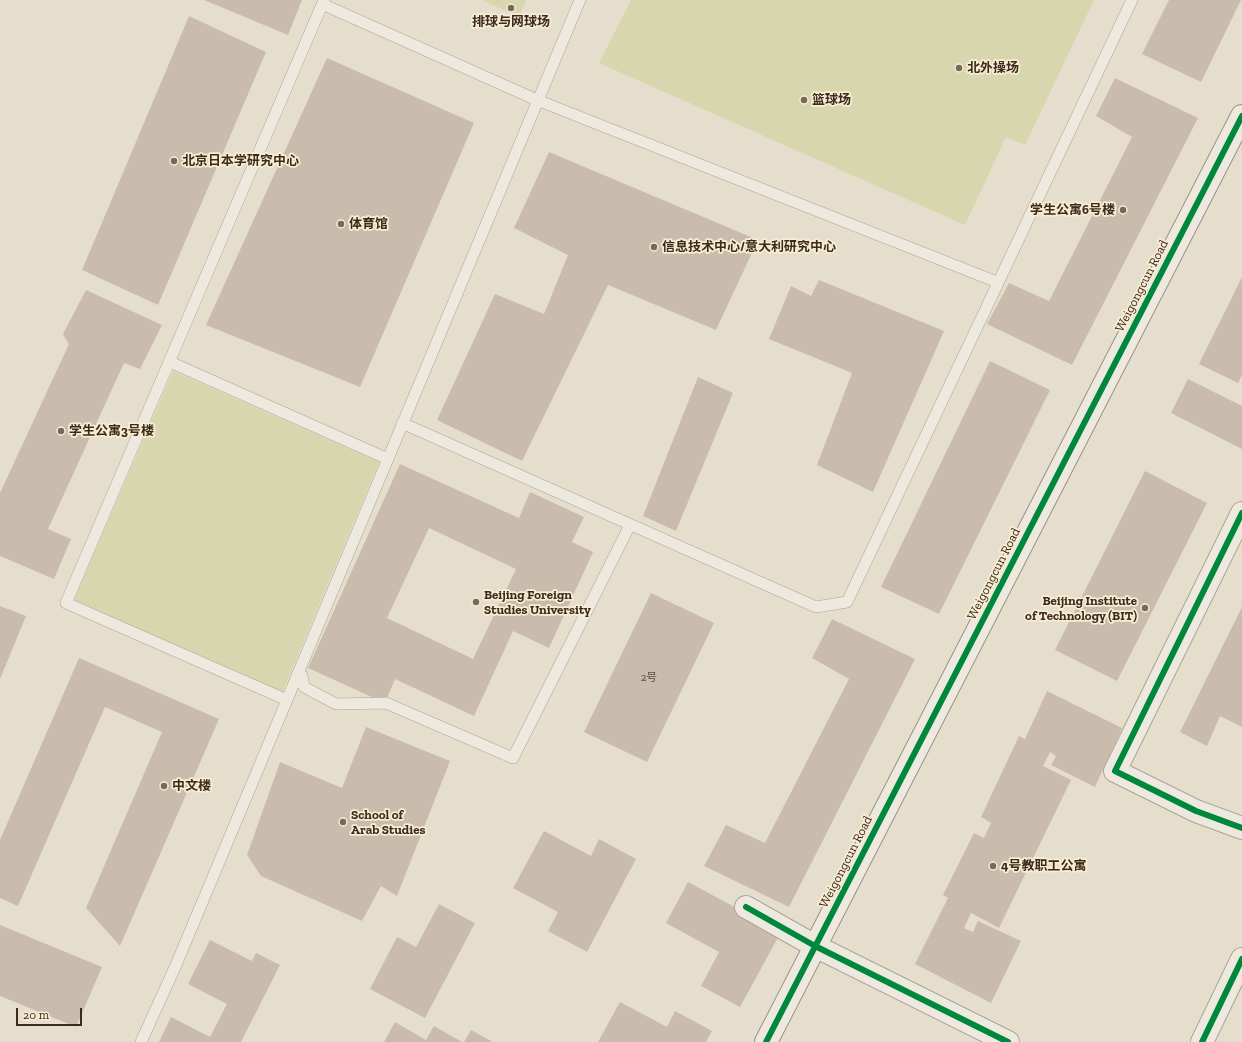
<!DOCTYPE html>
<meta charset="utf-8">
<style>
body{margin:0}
#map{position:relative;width:1242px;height:1042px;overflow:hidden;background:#e6decc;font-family:"Zilla Slab",serif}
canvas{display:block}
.scale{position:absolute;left:16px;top:1008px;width:66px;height:18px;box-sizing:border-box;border:2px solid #3b2b1d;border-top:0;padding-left:5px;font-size:12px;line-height:14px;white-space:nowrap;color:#3b2b1d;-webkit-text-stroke:3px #f8ecd2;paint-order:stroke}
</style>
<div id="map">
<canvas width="1242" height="1042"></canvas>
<div class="scale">20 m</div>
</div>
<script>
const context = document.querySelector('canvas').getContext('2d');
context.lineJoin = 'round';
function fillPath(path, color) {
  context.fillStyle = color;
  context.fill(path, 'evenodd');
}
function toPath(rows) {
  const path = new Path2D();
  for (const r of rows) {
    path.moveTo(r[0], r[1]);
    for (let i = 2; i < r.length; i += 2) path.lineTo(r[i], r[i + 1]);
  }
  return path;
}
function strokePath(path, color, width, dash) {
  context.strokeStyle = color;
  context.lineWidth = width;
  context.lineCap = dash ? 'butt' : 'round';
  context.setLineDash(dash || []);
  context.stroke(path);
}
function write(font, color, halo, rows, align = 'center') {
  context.font = font + ' "Zilla Slab","Noto Sans SC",serif';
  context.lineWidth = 3.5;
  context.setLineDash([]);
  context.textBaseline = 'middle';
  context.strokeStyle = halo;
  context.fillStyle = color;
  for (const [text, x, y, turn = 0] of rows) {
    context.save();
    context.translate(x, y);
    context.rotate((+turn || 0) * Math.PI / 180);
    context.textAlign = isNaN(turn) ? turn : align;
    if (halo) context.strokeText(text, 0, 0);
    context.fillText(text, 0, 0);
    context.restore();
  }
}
const green = toPath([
 [482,0,526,0,519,17],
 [631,0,1094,0,1025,145,1006,137,965,225,599,63],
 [173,371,379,462,282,693,74,600]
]);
const building = toPath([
 [204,0,302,0,288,35],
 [1169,0,1241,0,1201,82,1142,54],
 [189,16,266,52,158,305,82,270],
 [327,58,474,123,360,387,206,325],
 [1115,78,1198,118,1072,365,987,324,1009,283,1049,301,1132,137,1096,116],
 [549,152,758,240,716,330,608,285,522,461,437,420,495,294,544,314,568,255,514,228],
 [1242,277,1242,375,1238,383,1199,364],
 [819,280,944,331,873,492,817,465,852,373,769,339,791,286,811,296],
 [86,290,162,325,140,369,124,363,48,529,71,539,54,579,0,556,0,493,69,344,63,334],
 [990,361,1050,390,939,614,881,587],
 [698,377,733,393,676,531,643,516],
 [1188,379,1242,406,1242,449,1171,413],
 [400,464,519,518,530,492,584,517,572,542,593,552,549,648,513,631,474,716,395,679,385,703,308,668],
 [429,528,516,569,473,659,387,618],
 [1145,471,1207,503,1117,681,1055,650],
 [651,593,714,623,647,762,584,732],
 [0,606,26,616,0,679],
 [1242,607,1242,727,1220,716,1207,746,1180,732],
 [832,619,915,659,789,907,704,866,726,825,765,843,849,679,812,658],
 [79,658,219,719,120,946,86,908,162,732,105,707,18,906,0,898,0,840],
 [1047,691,1122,728,1095,787,1051,765,1056,756,1050,752,1043,766,1071,780,999,928,971,913,964,928,973,932,978,921,1021,941,991,1003,915,964,948,898,943,895,974,833,984,838,991,823,981,817,1019,736,1025,739],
 [366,727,450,761,397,896,381,886,362,921,261,876,247,855,280,762,342,788],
 [544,831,591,856,599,839,636,859,587,952,548,931,558,912,513,888],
 [688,882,781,932,740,1007,701,986,719,952,666,923],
 [439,904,475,923,425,1018,370,989,397,937,416,947],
 [0,925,102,967,76,1027,0,996],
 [210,940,252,961,256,953,280,965,241,1042,159,1042,171,1017,210,1037,227,1004,188,984],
 [620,1002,667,1027,675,1011,712,1031,706,1042,598,1042],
 [395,1022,426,1040,434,1026,462,1042,384,1042],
 [471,1030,493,1042,464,1042]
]);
const lane = toPath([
 [322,4,537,100,997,282],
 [170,362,388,459],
 [402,423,816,607,847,602,1132,0],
 [297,675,302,676,304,687,336,704,386,703,513,758,630,525],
 [287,700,66,603,324,0],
 [141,1042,176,965,580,0]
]);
const street = toPath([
 [1242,513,1115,771,1196,811,1242,828],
 [746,907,815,946,1008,1042],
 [1202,1042,1242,959]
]);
const secondary = toPath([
 [766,1042,1242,116]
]);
const cycleway = toPath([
 [1242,513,1115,771,1196,811,1242,828],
 [746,907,815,946,1008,1042],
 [766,1042,1242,116],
 [1202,1042,1242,959]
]);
const markers = [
 [511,8,4,"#776a5a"],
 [959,68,4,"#776a5a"],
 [804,100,4,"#776a5a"],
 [174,161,4,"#776a5a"],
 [1123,210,4,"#776a5a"],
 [341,224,4,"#776a5a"],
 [654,247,4,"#776a5a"],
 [61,431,4,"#776a5a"],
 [476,602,4,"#776a5a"],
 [1145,608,4,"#776a5a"],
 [164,786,4,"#776a5a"],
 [343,822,4,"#776a5a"],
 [993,866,4,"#776a5a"]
];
const numberNames = [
 ["2号",649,678]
];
const poiNames = [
 ["排球与网球场",511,22,"center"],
 ["北外操场",967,68],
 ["篮球场",812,100],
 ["北京日本学研究中心",182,161],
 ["学生公寓6号楼",1115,210,"right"],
 ["体育馆",349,224],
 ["信息技术中心/意大利研究中心",662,247],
 ["学生公寓3号楼",69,431],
 ["Beijing Foreign",484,595],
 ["Studies University",484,610],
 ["Beijing Institute",1137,601,"right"],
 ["of Technology (BIT)",1137,616,"right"],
 ["中文楼",172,786],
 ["School of",351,815],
 ["Arab Studies",351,830],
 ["4号教职工公寓",1001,866]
];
const streetNames = [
 ["Weigongcun Road",1142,286,-63],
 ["Weigongcun Road",994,574,-63],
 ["Weigongcun Road",846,862,-63]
];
fillPath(green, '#d7d6ae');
fillPath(building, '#cabcad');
strokePath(lane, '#aca396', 12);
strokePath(street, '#aca396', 24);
strokePath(secondary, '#9b9286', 24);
strokePath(lane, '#eee9df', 11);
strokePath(street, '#eee9df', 22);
strokePath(secondary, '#eee9df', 22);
strokePath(cycleway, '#00873e', 6);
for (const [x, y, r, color] of markers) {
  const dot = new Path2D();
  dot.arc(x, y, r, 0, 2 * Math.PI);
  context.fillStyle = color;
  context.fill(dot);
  strokePath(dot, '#f8ecd2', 1.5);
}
write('11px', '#5f4f41', null, numberNames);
write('bold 13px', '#3b2b1d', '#f8ecd2', poiNames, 'left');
write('13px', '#3b2b1d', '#f8ecd2', streetNames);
</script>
